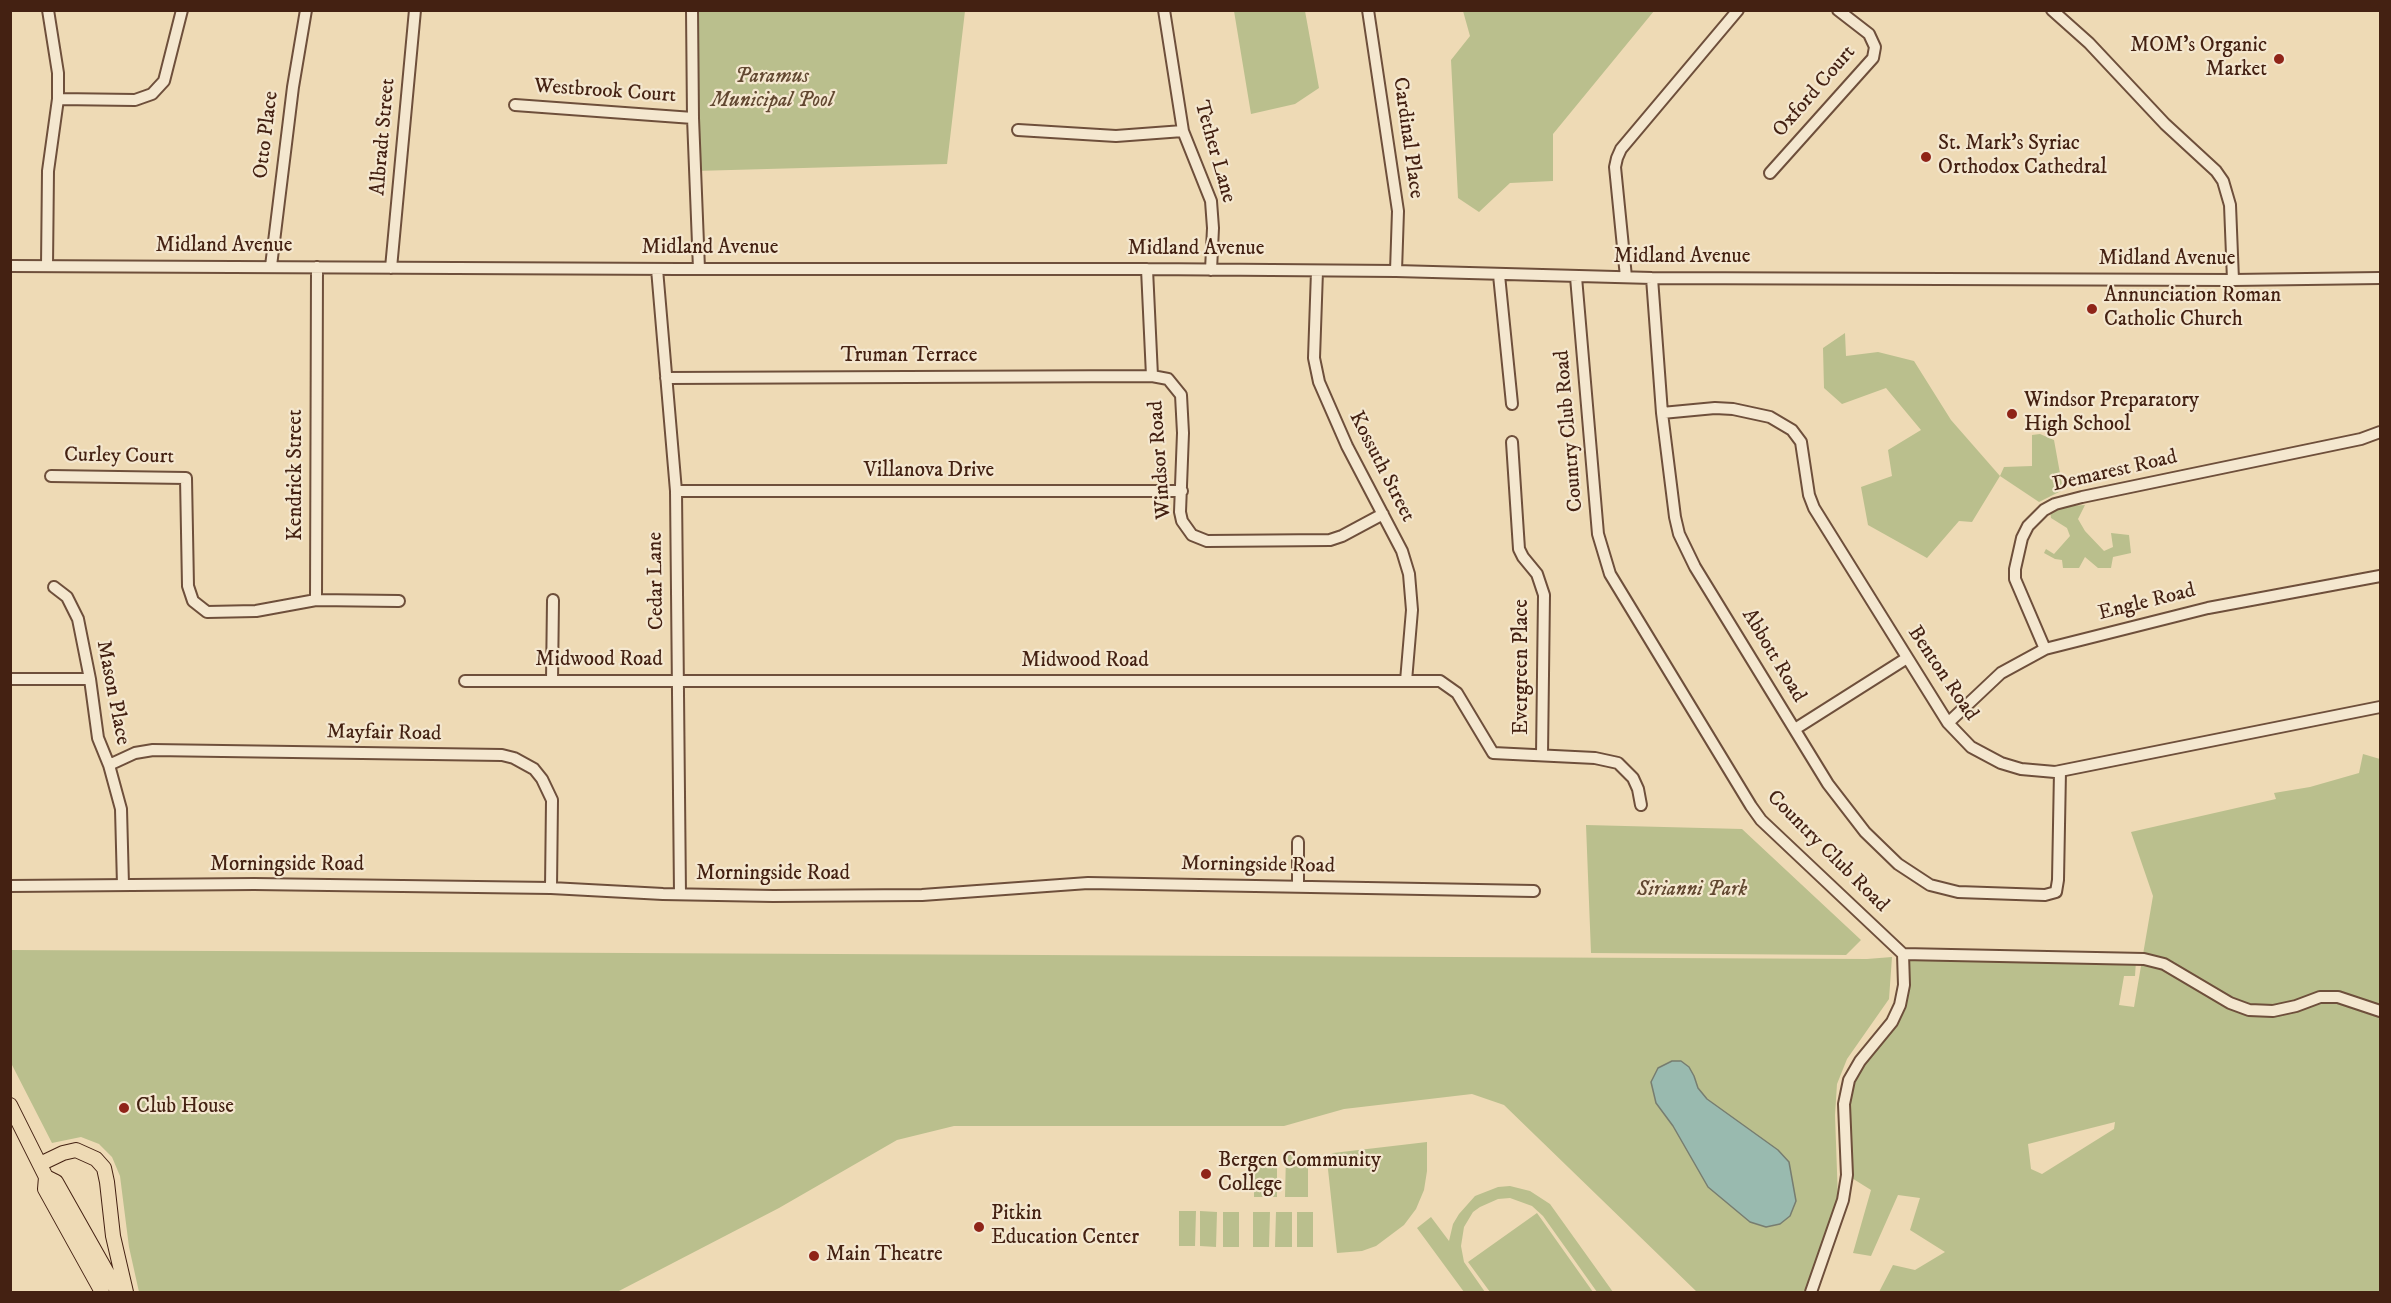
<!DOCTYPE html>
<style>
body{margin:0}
#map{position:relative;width:2391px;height:1303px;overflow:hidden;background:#eedab5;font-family:"IM FELL DW Pica",serif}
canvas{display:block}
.frame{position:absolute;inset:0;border:12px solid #442112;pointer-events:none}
</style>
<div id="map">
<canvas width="2391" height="1303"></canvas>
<div class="frame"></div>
</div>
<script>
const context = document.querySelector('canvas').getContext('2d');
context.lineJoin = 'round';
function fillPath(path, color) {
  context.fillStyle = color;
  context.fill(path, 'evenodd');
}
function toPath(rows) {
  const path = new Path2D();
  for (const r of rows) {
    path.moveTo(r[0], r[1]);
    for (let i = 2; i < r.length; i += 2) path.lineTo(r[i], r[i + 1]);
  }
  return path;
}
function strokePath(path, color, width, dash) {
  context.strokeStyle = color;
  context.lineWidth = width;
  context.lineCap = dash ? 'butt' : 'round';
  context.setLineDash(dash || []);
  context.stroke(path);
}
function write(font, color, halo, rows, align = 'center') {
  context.font = font + ' "IM FELL DW Pica",serif';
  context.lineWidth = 4.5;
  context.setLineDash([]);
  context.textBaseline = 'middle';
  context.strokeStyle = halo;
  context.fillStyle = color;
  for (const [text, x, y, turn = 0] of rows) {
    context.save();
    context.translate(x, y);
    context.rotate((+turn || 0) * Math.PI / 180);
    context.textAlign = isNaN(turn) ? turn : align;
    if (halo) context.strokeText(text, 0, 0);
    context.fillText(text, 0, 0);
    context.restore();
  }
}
const green = toPath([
 [692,11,965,11,947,164,695,171],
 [1234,11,1305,11,1319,88,1295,104,1251,114],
 [1463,11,1654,11,1553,134,1553,181,1510,183,1479,212,1458,198,1451,60,1470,36],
 [1845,333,1846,356,1878,352,1914,361,1951,420,2000,476,2004,467,2032,466,2032,435,2040,434,2054,440,2063,490,2039,502,2000,476,1972,522,1959,521,1927,558,1868,525,1861,487,1892,476,1888,450,1921,430,1886,388,1842,404,1824,388,1823,348],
 [2085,505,2078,519,2085,531,2104,551,2113,547,2111,533,2129,535,2131,553,2113,557,2111,568,2098,568,2085,557,2079,568,2063,568,2062,560,2055,559,2044,553,2046,549,2054,554,2070,536,2067,528,2051,518,2050,510,2069,506],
 [2363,754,2380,759,2380,1292,1879,1292,1893,1265,1915,1270,1945,1252,1910,1230,1920,1198,1898,1195,1871,1256,1853,1253,1871,1190,1847,1175,1849,1080,1900,1005,1903,954,2136,961,2135,976,2124,976,2119,1005,2134,1007,2153,896,2131,832,2276,799,2274,793,2310,787,2359,773],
 [2115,1122,2114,1129,2042,1174,2031,1169,2028,1144],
 [1586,825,1742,829,1861,940,1846,955,1591,953],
 [11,950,1867,959,1892,957,1889,999,1847,1059,1837,1084,1835,1115,1838,1199,1805,1292,1697,1292,1504,1105,1472,1094,1344,1109,1284,1126,954,1126,897,1140,779,1208,617,1292,139,1292,129,1247,120,1176,112,1157,99,1144,81,1137,52,1143,11,1063],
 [1427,1142,1427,1171,1424,1190,1416,1209,1404,1225,1376,1246,1362,1251,1337,1253,1327,1160,1333,1153],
 [1254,1155,1277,1155,1277,1197,1254,1197],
 [1286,1155,1308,1155,1308,1197,1285,1197],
 [1510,1186,1530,1191,1550,1204,1613,1292,1597,1292,1543,1216,1532,1206,1510,1198,1498,1199,1480,1207,1473,1212,1464,1227,1461,1246,1464,1262,1485,1292,1464,1292,1417,1228,1431,1217,1449,1241,1453,1224,1459,1214,1475,1196,1498,1187],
 [1179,1211,1196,1211,1195,1246,1179,1246],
 [1200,1211,1217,1212,1216,1247,1200,1246],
 [1223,1212,1239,1212,1239,1247,1223,1247],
 [1253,1212,1270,1212,1269,1247,1253,1247],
 [1276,1212,1292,1212,1292,1247,1275,1247],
 [1297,1212,1313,1212,1313,1247,1297,1247],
 [1537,1213,1593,1292,1490,1292,1468,1262]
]);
const water = toPath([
 [1672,1061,1681,1061,1689,1067,1694,1076,1698,1088,1707,1099,1778,1150,1789,1162,1796,1201,1790,1216,1780,1224,1766,1227,1750,1222,1708,1187,1673,1126,1656,1103,1651,1082,1658,1068,1672,1061]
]);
const minor = toPath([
 [692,10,693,118,699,269],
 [1164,10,1183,131,1211,201,1213,228,1211,270],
 [1368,10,1398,211,1396,271],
 [2052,10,2089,43,2165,124,2216,171,2223,181,2230,205,2233,280],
 [58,99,135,100,152,94,164,81,182,10],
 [515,105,693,118],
 [1018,130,1116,136,1183,131],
 [1770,173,1873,58,1875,47,1869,34,1838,10],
 [10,266,679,269,1147,269,1396,271,1652,278,2233,280,2380,278],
 [47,266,48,171,58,99,58,73,48,10],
 [271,266,293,87,306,10],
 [391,268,415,10],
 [657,269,676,491,680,894],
 [1147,269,1152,376,1168,379,1181,395,1183,433,1180,512,1182,521,1192,535,1207,541,1330,540,1342,536,1383,514],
 [1317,271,1314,358,1319,382,1347,446,1402,551,1409,574,1412,610,1406,681],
 [1499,275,1512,404],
 [1576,277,1598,534,1610,574,1751,806,1761,820,1903,954,2144,959,2164,964,2230,1003,2249,1010,2273,1011,2296,1006,2320,997,2338,997,2380,1011],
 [1626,277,1615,167,1617,158,1621,149,1738,10],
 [1652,278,1662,413,1675,517,1679,534,1695,567,1828,784,1865,832,1898,864,1930,885,1958,892,2045,895,2056,892,2058,880,2060,771],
 [666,378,1152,376],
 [1662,413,1715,408,1733,409,1770,417,1792,430,1801,442,1809,495,1814,508,1948,723,1971,747,2001,763,2021,769,2055,772,2380,707],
 [1512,442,1519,549,1523,557,1537,574,1544,595,1542,755],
 [51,476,186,478,188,586,193,601,207,612,256,611,316,600,399,601],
 [676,491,1182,491],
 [54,587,67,597,78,619,90,679,98,738,109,765,121,809,123,885],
 [316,600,317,267],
 [2045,649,2015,579,2015,569,2022,538,2028,526,2044,510,2055,504,2082,497,2361,439,2380,432],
 [10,679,90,679],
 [552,680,553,600],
 [465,681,1440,681,1457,693,1493,753,1595,758,1618,763,1633,778,1638,789,1641,805],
 [1948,723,2001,673,2045,649,2208,608,2380,576],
 [1795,729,1907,658],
 [109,765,135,753,153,750,502,755,514,758,534,769,542,779,552,800,551,888],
 [1298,842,1298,886],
 [10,886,254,884,551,888,663,894,773,896,922,895,1088,883,1534,891],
 [1811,1292,1843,1200,1847,1175,1844,1104,1849,1080,1860,1061,1892,1022,1900,1005,1904,985,1903,954]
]);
const major = toPath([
 [10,1105,46,1177,45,1189,102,1292],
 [40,1164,63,1153,76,1150,96,1159,104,1168,107,1182,113,1236,126,1292],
 [46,1177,56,1182,118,1292]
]);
const markers = [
 [2279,59,6,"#8f2418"],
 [1926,157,6,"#8f2418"],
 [2092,309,6,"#8f2418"],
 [2012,414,6,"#8f2418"],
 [124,1108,6,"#8f2418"],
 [1206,1174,6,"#8f2418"],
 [979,1227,6,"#8f2418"],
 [814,1256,6,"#8f2418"]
];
const poiNames = [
 ["MOM's Organic",2267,47,"right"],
 ["Market",2267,71,"right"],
 ["St. Mark's Syriac",1938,145],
 ["Orthodox Cathedral",1938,169],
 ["Annunciation Roman",2104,297],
 ["Catholic Church",2104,321],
 ["Windsor Preparatory",2024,402],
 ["High School",2024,426],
 ["Club House",136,1108],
 ["Bergen Community",1218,1162],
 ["College",1218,1186],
 ["Pitkin",991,1215],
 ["Education Center",991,1239],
 ["Main Theatre",826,1256]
];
const parkNames = [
 ["Paramus",772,78],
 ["Municipal Pool",772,102],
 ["Sirianni Park",1692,891]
];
const streetNames = [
 ["Westbrook Court",605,92,4],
 ["Oxford Court",1815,92,-49],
 ["Otto Place",267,135,-83],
 ["Albradt Street",384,137,-85],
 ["Cardinal Place",1407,138,82],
 ["Tether Lane",1214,152,74],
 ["Midland Avenue",224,247],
 ["Midland Avenue",710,249],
 ["Midland Avenue",1196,250],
 ["Midland Avenue",1682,258],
 ["Midland Avenue",2167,260],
 ["Truman Terrace",909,357],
 ["Country Club Road",1570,431,-95],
 ["Curley Court",119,457,1],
 ["Windsor Road",1161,460,-94],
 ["Kossuth Street",1381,467,63],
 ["Villanova Drive",929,472],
 ["Demarest Road",2115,472,-13],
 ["Kendrick Street",297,475,-90],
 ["Cedar Lane",657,581,-91],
 ["Engle Road",2147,603,-14],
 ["Abbott Road",1773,656,59],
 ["Midwood Road",599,661],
 ["Midwood Road",1085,662],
 ["Evergreen Place",1523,667,-90],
 ["Benton Road",1942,674,56],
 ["Mason Place",112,693,79],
 ["Mayfair Road",384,734,1],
 ["Country Club Road",1827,852,45],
 ["Morningside Road",287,866],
 ["Morningside Road",1258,866,1],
 ["Morningside Road",773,875]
];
fillPath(green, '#babf8d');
fillPath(water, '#99baaf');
strokePath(water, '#777d70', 1.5);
strokePath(minor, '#6e4f3b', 14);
strokePath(major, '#442112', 16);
strokePath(minor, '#f4e7cf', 10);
strokePath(major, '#eedab5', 14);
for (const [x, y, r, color] of markers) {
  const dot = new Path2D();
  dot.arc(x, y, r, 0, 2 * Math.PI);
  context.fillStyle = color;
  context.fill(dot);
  strokePath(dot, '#f4e7cf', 2);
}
write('21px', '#442112', '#f4e7cf', poiNames, 'left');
write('italic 21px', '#624831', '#f4e7cf', parkNames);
write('21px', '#442112', '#f4e7cf', streetNames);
</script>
